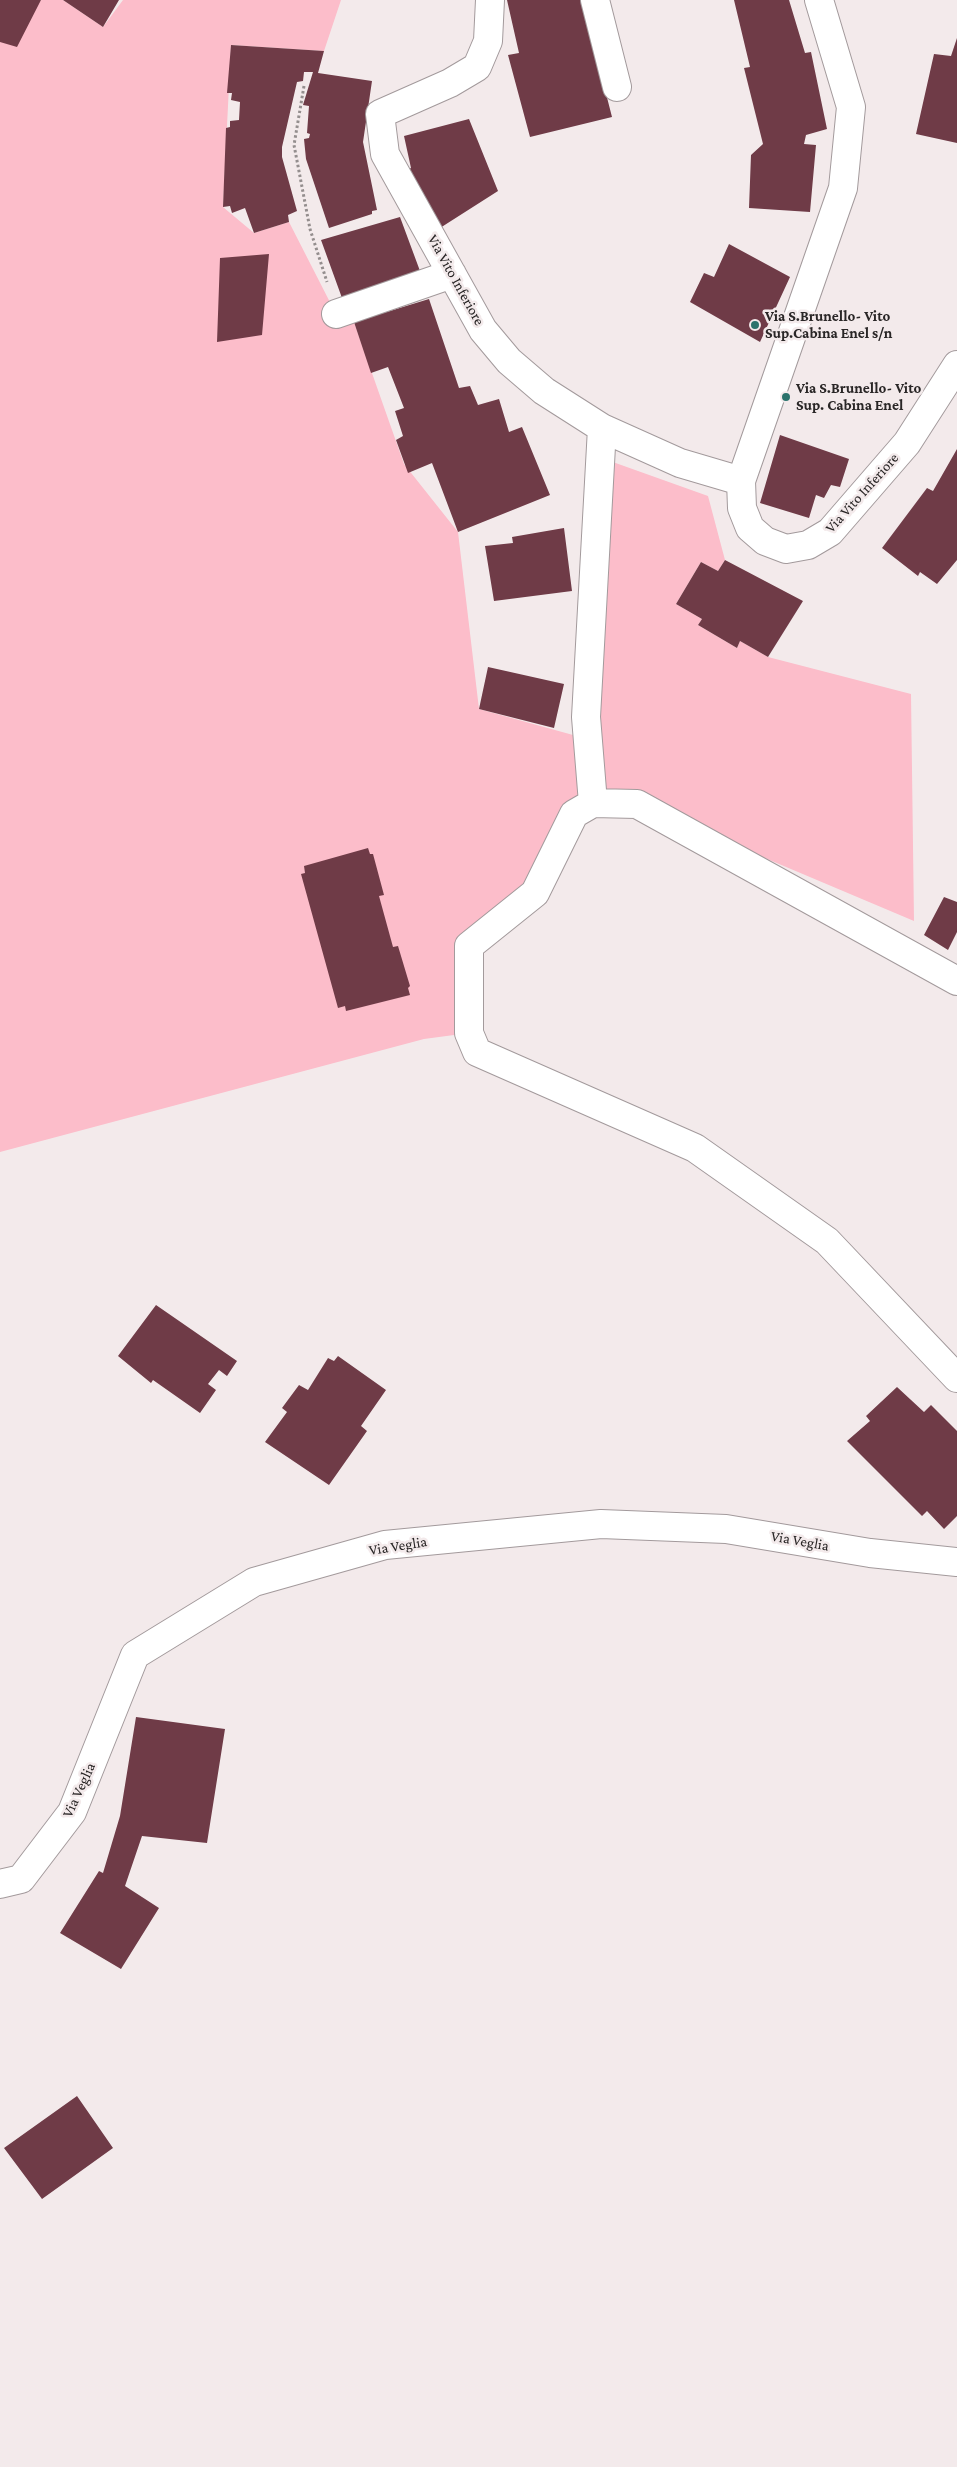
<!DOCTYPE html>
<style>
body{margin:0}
canvas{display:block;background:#f3eaeb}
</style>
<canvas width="957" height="2467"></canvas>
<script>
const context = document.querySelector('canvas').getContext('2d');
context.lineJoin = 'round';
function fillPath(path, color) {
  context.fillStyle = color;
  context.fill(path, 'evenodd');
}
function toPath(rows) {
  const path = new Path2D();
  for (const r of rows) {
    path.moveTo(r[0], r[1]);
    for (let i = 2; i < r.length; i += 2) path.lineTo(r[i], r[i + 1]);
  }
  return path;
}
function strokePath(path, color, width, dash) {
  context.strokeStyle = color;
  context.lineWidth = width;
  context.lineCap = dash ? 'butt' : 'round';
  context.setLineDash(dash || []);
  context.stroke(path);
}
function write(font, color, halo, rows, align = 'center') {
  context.font = font + ' "Crimson Pro",serif';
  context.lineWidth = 5;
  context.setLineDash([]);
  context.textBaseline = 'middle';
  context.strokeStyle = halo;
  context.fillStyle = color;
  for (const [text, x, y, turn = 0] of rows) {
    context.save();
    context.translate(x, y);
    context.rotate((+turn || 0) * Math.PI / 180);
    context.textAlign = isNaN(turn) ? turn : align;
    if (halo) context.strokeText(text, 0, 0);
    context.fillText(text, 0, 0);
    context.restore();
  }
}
const green = toPath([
 [41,0,63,0,103,27,123,0,341,0,324,51,231,45,223,207,254,233,289,222,336,314,354,322,404,464,458,532,479,709,573,735,596,456,708,496,725,560,718,571,701,562,676,604,702,619,698,625,737,648,740,641,768,657,911,694,914,921,637,804,593,803,535,893,469,946,469,1033,424,1039,0,1152,0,40]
]);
const building = toPath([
 [0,0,41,0,17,47,0,42],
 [63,0,119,0,103,27],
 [507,0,582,0,612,117,530,137,508,55,519,53],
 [734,0,789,0,805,53,811,52,827,129,806,135,804,144,816,145,810,212,749,208,751,155,763,144,744,68,750,67],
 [957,38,957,143,916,134,934,54,951,56],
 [231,45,324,51,318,73,372,81,363,142,377,210,372,211,372,214,329,228,306,159,304,139,309,138,310,134,307,133,309,106,303,105,313,72,304,72,303,81,297,82,282,147,282,157,297,211,288,215,289,222,254,233,245,208,232,213,230,206,223,207,226,128,230,127,230,121,239,120,240,102,231,100,232,93,227,93],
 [469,119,498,191,440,228,405,171,411,168,404,136],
 [400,217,420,271,342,298,321,240],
 [729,244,790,277,760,342,690,302,704,273,714,277],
 [269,254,262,335,217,342,220,258],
 [429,299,459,388,470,386,478,405,499,399,509,432,522,427,550,495,458,532,432,463,408,473,396,440,403,436,395,411,404,408,388,367,371,373,354,322],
 [780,435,849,459,840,487,831,485,824,498,816,495,809,518,760,503],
 [957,449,957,560,937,584,920,572,918,576,882,548,927,488,933,491],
 [564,528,572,591,494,601,485,546,513,543,512,537],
 [725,560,803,601,768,657,740,641,737,648,698,625,702,619,676,604,701,562,718,571],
 [488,667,564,684,554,728,479,709],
 [368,848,370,854,373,854,384,895,379,896,393,947,398,946,410,986,408,988,410,995,346,1011,345,1006,338,1008,301,874,305,873,304,866],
 [944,897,957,902,957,932,948,950,924,935],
 [156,1305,237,1361,227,1376,219,1370,208,1384,216,1390,200,1413,153,1380,151,1383,118,1356],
 [338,1356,386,1390,361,1426,367,1431,329,1485,265,1442,287,1412,282,1408,299,1385,308,1390,328,1358,334,1361],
 [897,1387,924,1412,931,1405,957,1431,957,1516,944,1529,927,1511,922,1516,847,1441,870,1421,866,1416],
 [136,1717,225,1729,207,1843,142,1836,125,1886,159,1908,121,1969,60,1933,99,1871,103,1873,120,1816],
 [77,2096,113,2148,42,2199,4,2148]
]);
const path = toPath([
 [304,86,294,145,310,229,327,282]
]);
const minor = toPath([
 [490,0,488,41,477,67,450,83,380,114,385,154,483,330,509,361,544,391,602,428,680,463,741,481],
 [595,0,617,87],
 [819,0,851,107,843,188,741,481,742,508,750,528,765,541,786,549,808,545,830,532,907,443,957,365],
 [336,314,452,274],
 [593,803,586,717,602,428],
 [957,981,637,804,593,803,574,814,535,893,469,946,469,1033,477,1052,695,1148,827,1241,957,1378],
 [0,1884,21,1879,72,1812,135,1655,254,1582,385,1545,601,1524,726,1529,870,1553,957,1562]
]);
const markers = [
 [755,325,5,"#2b736c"],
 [786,397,5,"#2b736c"]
];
const streetNames = [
 ["Via Vito Inferiore",456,280,61],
 ["Via Vito Inferiore",862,493,-48],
 ["Via Veglia",800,1541,10],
 ["Via Veglia",398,1546,-9],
 ["Via Veglia",79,1790,-65]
];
const poiNames = [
 ["Via S.Brunello- Vito",765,316],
 ["Sup.Cabina Enel s/n",765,333],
 ["Via S.Brunello- Vito",796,388],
 ["Sup. Cabina Enel",796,405]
];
fillPath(green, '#fcbdca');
fillPath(building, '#6f3b47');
strokePath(minor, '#a39a9c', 30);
strokePath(path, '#948e8e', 3, [2.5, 2.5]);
strokePath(minor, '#fff', 28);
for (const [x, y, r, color] of markers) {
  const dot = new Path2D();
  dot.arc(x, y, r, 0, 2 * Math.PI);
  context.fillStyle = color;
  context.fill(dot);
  strokePath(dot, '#f3eaeb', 2);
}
write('15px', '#292626', '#f3eaeb', streetNames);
write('bold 15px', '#292626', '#f3eaeb', poiNames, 'left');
</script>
